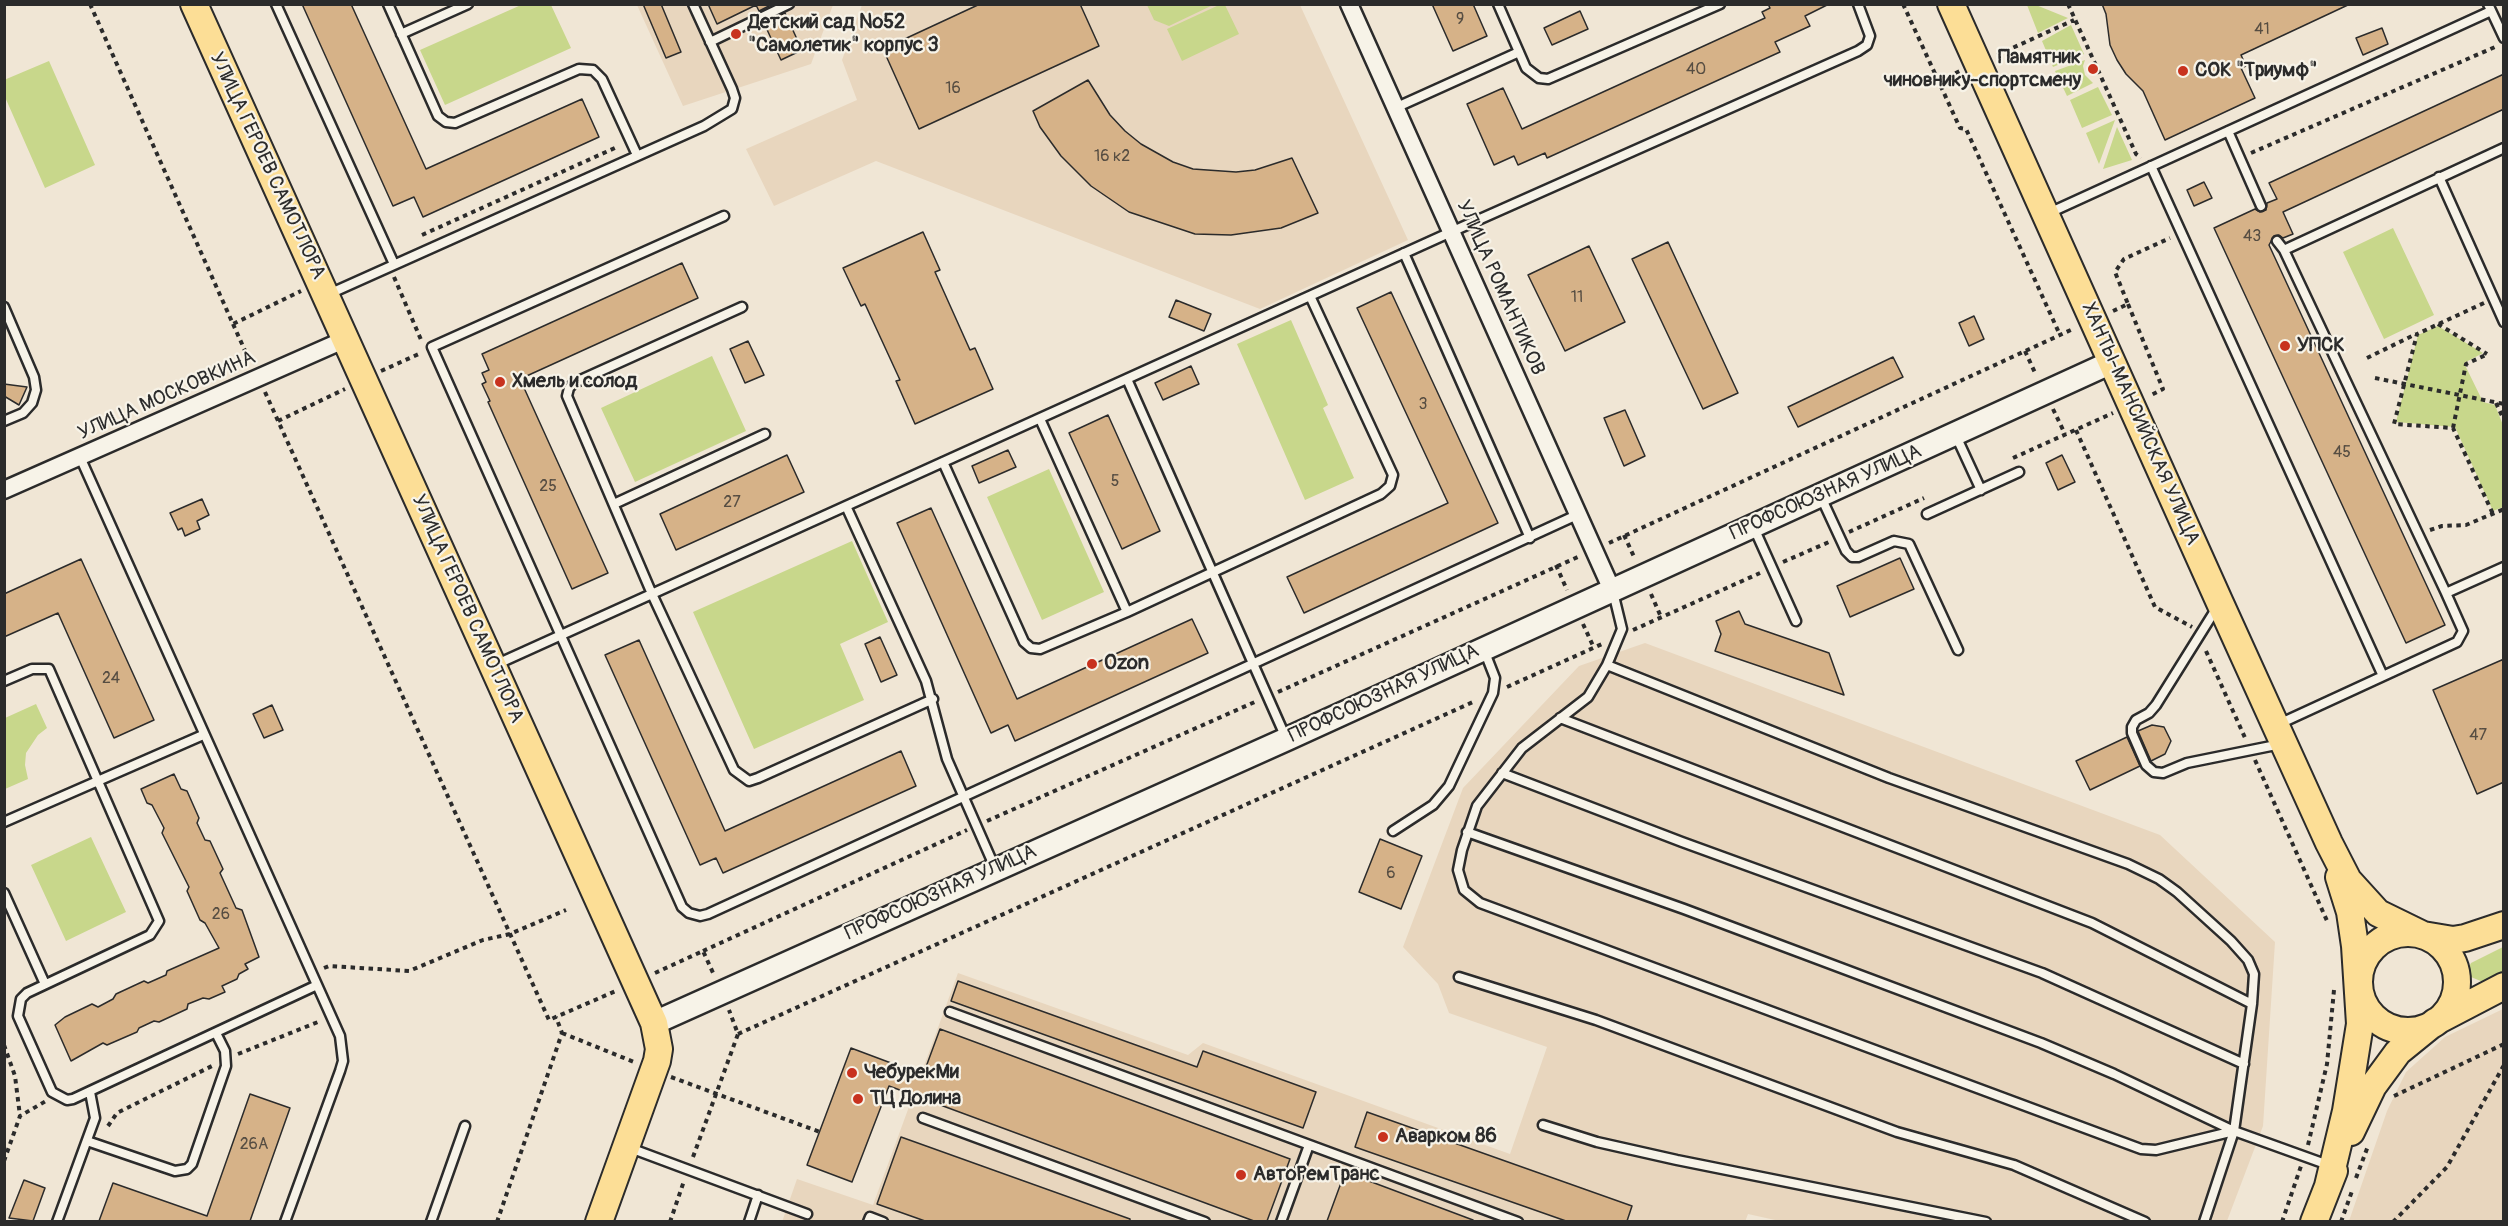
<!DOCTYPE html>
<meta charset="utf-8">
<style>
body{margin:0}
#map{position:relative;width:2508px;height:1226px;overflow:hidden;background:#f0e6d5;font-family:Pangolin,sans-serif}
canvas{display:block}
.frame{position:absolute;inset:0;border:6px solid #2b2b2b;pointer-events:none}
</style>
<div id="map">
<canvas width="2508" height="1226"></canvas>
<div class="frame"></div>
</div>
<script>
const context = document.querySelector('canvas').getContext('2d');
context.lineJoin = 'round';
function fillPath(path, color) {
  context.fillStyle = color;
  context.fill(path, 'evenodd');
}
function toPath(rows) {
  const path = new Path2D();
  for (const r of rows) {
    if (r.length === 3) {
      path.moveTo(r[0] + r[2], r[1]);
      path.arc(r[0], r[1], r[2], 0, 2 * Math.PI);
      continue;
    }
    path.moveTo(r[0], r[1]);
    for (let i = 2; i < r.length; i += 2) path.lineTo(r[i], r[i + 1]);
  }
  return path;
}
function strokePath(path, color, width, dash) {
  context.strokeStyle = color;
  context.lineWidth = width;
  context.lineCap = dash ? 'butt' : 'round';
  context.setLineDash(dash || []);
  context.stroke(path);
}
function write(font, color, halo, rows, align = 'center') {
  context.font = font + ' Pangolin,sans-serif';
  context.lineWidth = 4.5;
  context.setLineDash([]);
  context.textBaseline = 'middle';
  context.strokeStyle = halo;
  context.fillStyle = color;
  for (const [text, x, y, turn = 0] of rows) {
    context.save();
    context.translate(x, y);
    context.rotate((+turn || 0) * Math.PI / 180);
    context.textAlign = isNaN(turn) ? turn : align;
    if (halo) context.strokeText(text, 0, 0);
    context.fillText(text, 0, 0);
    context.restore();
  }
}
const built = toPath([
 [637,5,833,5,811,64,683,106],
 [862,5,1300,5,1408,240,1260,309,876,161,774,206,746,149,857,100,842,60],
 [1645,643,2160,835,2275,942,2263,1126,2227,1221,1784,1222,1748,1214,1745,1222,782,1222,797,1179,873,1205,958,973,1188,1055,1203,1043,1510,1154,1547,1047,1449,1013,1438,984,1403,947,1463,788,1579,666],
 [2503,1009,2503,1221,2349,1221,2387,1111,2406,1072,2445,1037]
]);
const green = toPath([
 [521,5,551,5,571,48,445,105,420,50],
 [1147,5,1213,5,1169,26,1154,20],
 [1219,5,1225,5,1239,34,1182,61,1167,29],
 [2027,5,2036,5,2068,18,2038,33],
 [2071,25,2084,54,2053,67,2042,41],
 [2085,60,2083,66,2085,75,2093,83,2067,96,2055,71],
 [49,61,95,165,45,188,5,97,4,80],
 [2098,87,2112,115,2082,128,2070,100],
 [2115,120,2099,164,2086,133],
 [2117,127,2132,160,2103,169],
 [2393,228,2434,315,2384,339,2343,252],
 [1291,320,1328,405,1323,408,1354,478,1305,500,1237,344],
 [2438,326,2483,353,2464,363,2483,402,2495,405,2503,425,2503,507,2493,511,2455,427,2396,422,2418,335],
 [712,356,746,431,635,482,601,408],
 [1049,469,1104,592,1042,620,987,497],
 [852,541,888,622,840,644,864,700,754,749,693,612],
 [36,704,47,728,38,735,26,753,25,765,28,779,5,789,5,718],
 [91,837,126,912,66,941,31,865],
 [2503,947,2503,972,2483,982,2471,977,2468,969,2471,963]
]);
const building = toPath([
 [302,4,351,4,426,169,582,99,599,137,423,217,414,197,393,206,302,4],
 [643,4,661,4,681,52,666,58,643,4],
 [708,4,773,4,759,11,756,5,717,24,708,4],
 [980,4,1080,4,1099,46,919,129,883,49,980,4],
 [1432,4,1473,4,1487,36,1453,51,1432,4],
 [1768,4,1829,4,1805,16,1810,26,1775,42,1780,52,1547,158,1545,153,1518,165,1514,156,1494,165,1467,104,1503,88,1522,129,1765,18,1762,12,1770,8,1768,4],
 [2102,4,2350,4,2241,55,2246,66,2241,68,2255,98,2165,140,2143,91,2126,74,2117,60,2110,45,2106,14,2102,4],
 [1580,11,1588,29,1552,45,1544,28,1580,11],
 [785,13,802,50,781,60,764,23,785,13],
 [2382,28,2388,44,2363,55,2356,38,2382,28],
 [2504,74,2504,109,2283,212,2293,234,2283,238,2279,235,2274,236,2269,245,2445,625,2406,643,2214,228,2255,209,2260,212,2266,210,2267,203,2277,199,2269,183,2504,74],
 [1088,80,1110,115,1125,131,1141,144,1173,162,1193,169,1236,172,1255,170,1292,158,1318,213,1281,228,1231,235,1195,234,1129,212,1091,186,1061,156,1040,127,1033,111,1088,80],
 [2204,182,2212,198,2194,206,2187,190,2204,182],
 [923,232,940,270,935,272,970,350,975,348,993,389,915,424,896,381,900,380,865,304,861,306,843,268,923,232],
 [1668,242,1738,393,1703,409,1632,259,1668,242],
 [1589,246,1625,322,1565,351,1528,275,1589,246],
 [682,263,698,298,520,379,608,573,572,589,488,402,490,401,482,384,486,382,482,373,489,370,482,354,682,263],
 [1391,292,1498,523,1304,613,1287,577,1448,503,1357,308,1391,292],
 [1176,300,1211,314,1204,331,1169,317,1176,300],
 [1974,316,1984,339,1969,346,1959,323,1974,316],
 [748,341,764,375,745,383,730,349,748,341],
 [1893,357,1903,377,1798,427,1788,407,1893,357],
 [1191,366,1199,384,1163,400,1155,383,1191,366],
 [4,384,27,387,19,405,4,396,4,384],
 [1625,410,1645,456,1624,466,1604,418,1625,410],
 [1108,415,1160,531,1122,549,1069,433,1108,415],
 [1008,450,1016,467,979,483,972,466,1008,450],
 [787,455,804,492,676,550,660,514,787,455],
 [2062,455,2075,482,2058,490,2046,463,2062,455],
 [202,499,209,515,197,521,200,529,185,536,182,528,178,530,170,513,202,499],
 [931,508,1017,699,1192,619,1208,653,1015,741,1008,725,991,733,897,523,931,508],
 [1900,558,1914,589,1850,617,1837,586,1900,558],
 [81,559,154,720,114,738,58,613,4,637,4,594,81,559],
 [1739,611,1745,624,1829,653,1844,695,1715,651,1721,634,1716,621,1739,611],
 [880,637,897,675,881,682,865,644,880,637],
 [639,640,725,831,901,751,916,786,723,873,716,858,700,865,605,655,639,640],
 [2504,659,2504,782,2477,794,2433,690,2504,659],
 [272,705,283,730,264,738,253,714,272,705],
 [2152,725,2164,727,2171,741,2165,754,2151,761,2138,731,2152,725],
 [2127,737,2140,766,2090,790,2076,761,2127,737],
 [174,774,181,789,187,791,199,818,197,823,205,840,210,841,223,869,220,873,236,908,242,910,259,957,245,964,248,969,239,974,237,979,222,986,225,992,209,999,203,998,188,1004,187,1009,159,1022,154,1021,139,1028,137,1032,107,1045,103,1043,71,1061,55,1025,65,1017,92,1004,98,1007,113,999,116,994,144,981,148,983,166,975,167,971,219,948,205,923,200,920,187,891,189,887,162,833,164,828,152,805,147,803,141,789,174,774],
 [1380,839,1422,856,1401,909,1359,892,1380,839],
 [958,981,1197,1067,1203,1051,1316,1092,1303,1128,951,1001,958,981],
 [940,1029,1290,1159,1267,1221,1254,1221,889,1086,852,1182,807,1165,851,1048,923,1075,940,1029],
 [250,1094,290,1108,250,1221,99,1221,113,1183,207,1216,250,1094],
 [1367,1112,1632,1206,1627,1221,1566,1221,1355,1147,1367,1112],
 [901,1137,1130,1219,1130,1221,925,1221,877,1204,901,1137],
 [1345,1172,1473,1220,1472,1221,1327,1221,1345,1172],
 [24,1180,45,1188,33,1221,9,1218,24,1180]
]);
const path = toPath([
 [90,4,233,324,301,291],
 [1903,4,1960,128,1966,129,2060,335],
 [2068,4,2136,154,2141,158],
 [1997,55,2074,20],
 [1939,81,1960,71],
 [2251,153,2495,47],
 [422,235,617,147],
 [394,277,422,342],
 [2484,303,2417,334,2394,424,2453,428,2493,514],
 [2128,304,2163,389,2149,396],
 [2113,311,2128,304,2115,272,2124,259,2170,238],
 [233,324,251,364],
 [2438,324,2487,354],
 [2025,351,2036,375],
 [2367,358,2416,334],
 [381,371,421,353],
 [2375,378,2504,404],
 [265,392,549,1020,618,990],
 [2496,403,2504,420],
 [2053,409,2065,434],
 [278,421,345,389],
 [2453,428,2466,364,2488,354],
 [2076,430,2155,607,2192,627],
 [2013,458,2113,413],
 [2430,530,2442,526,2466,525,2504,509],
 [1849,532,1924,498],
 [1624,535,1635,559],
 [1609,543,2073,329],
 [1783,562,1829,542],
 [1556,565,1567,590],
 [1651,594,1661,617],
 [1583,624,1594,648],
 [1633,630,1760,573],
 [2206,651,2246,740],
 [1507,687,1602,644],
 [1278,692,1580,556],
 [2255,760,2328,923],
 [987,821,1257,701],
 [703,951,967,830],
 [324,968,329,966,409,971,483,940,510,934,566,910],
 [655,973,703,951,714,975],
 [562,1033,634,1062],
 [738,1034,1473,702],
 [4,1045,15,1076,20,1116],
 [238,1054,318,1022],
 [671,1077,820,1132],
 [2394,1096,2504,1044],
 [108,1126,117,1113,212,1066],
 [2308,1145,2327,1064,2334,990],
 [693,1157,738,1034,729,1010],
 [4,1161,20,1116,46,1101],
 [2356,1178,2368,1146],
 [497,1222,562,1033,556,1017],
 [670,1222,684,1181],
 [2282,1222,2301,1166],
 [2341,1222,2352,1191],
 [2393,1222,2447,1167,2504,1065]
]);
const lane = toPath([
 [276,4,394,264],
 [388,4,438,116,446,122,455,123,579,69,593,70,602,79,637,155],
 [1498,4,1526,68,1539,78,1548,79,1720,4],
 [2488,4,2504,38],
 [401,34,468,4],
 [710,42,789,4],
 [1395,108,1519,52],
 [2228,131,2261,206],
 [2151,166,2383,676],
 [2439,177,2504,322],
 [2049,213,2491,11],
 [724,216,432,347,682,907,689,913,700,916,708,914,1579,514],
 [2277,241,2284,250,2446,593],
 [2284,250,2504,148],
 [1404,253,1530,538],
 [329,294,704,126,732,109,735,98,732,89,693,4],
 [4,307,34,377,36,390,32,403,23,413,4,421],
 [742,307,574,383,569,388,567,396,652,594,734,770,749,781,758,778,933,699],
 [1127,379,1286,738],
 [1040,419,1127,612],
 [1956,436,1981,490],
 [80,457,340,1036,343,1061,340,1071,285,1222],
 [943,462,1024,642,1031,648,1040,649,1127,612,1381,494,1390,486,1393,475,1310,296],
 [1821,497,1846,551,1852,557,1858,557,1894,541,1909,544,1958,650],
 [614,504,765,434],
 [846,506,926,681,947,759,995,868],
 [1927,514,2019,472],
 [1754,528,1796,621],
 [2216,609,2156,705,2149,713,2136,720,2132,727,2132,733,2146,765,2154,772,2163,773,2187,763,2281,744],
 [495,665,1451,232,1858,51,1867,45,1870,36,1858,4],
 [1607,665,1622,629,1613,592],
 [4,681,32,669,49,669,159,921,150,935,27,993,21,999,18,1016,52,1092,67,1100,73,1099,315,986],
 [1560,718,2092,923,2252,1004],
 [2279,724,2457,642,2463,631,2446,593,2504,567],
 [1502,773,1682,842,2042,973,2244,1064],
 [4,822,203,735],
 [1393,831,1433,805,1449,786,1493,693,1495,678,1484,650],
 [1467,832,1684,909,2041,1043,2114,1074,2234,1131,2331,1166],
 [4,893,45,984],
 [1459,977,1596,1020,1897,1132,2014,1165,2145,1222],
 [950,1012,1518,1222],
 [923,1118,1205,1222],
 [1543,1125,1597,1142,1677,1160,1986,1222],
 [87,1141,175,1171,187,1169,192,1164,226,1066,225,1051,216,1033],
 [630,1148,807,1214],
 [57,1222,95,1118,90,1092],
 [431,1222,465,1126],
 [749,1222,758,1195],
 [868,1222,870,1217,883,1222],
 [1281,1222,1309,1145],
 [2204,1222,2234,1131,2252,1004,2254,974,2248,960,2231,941,2177,892,2159,879,2128,864,1889,778,1607,665,1588,697,1522,748,1477,806,1462,850,1458,870,1464,890,1480,903,2141,1149,2156,1150,2234,1131]
]);
const street = toPath([
 [1349,4,1612,590],
 [4,490,346,339]
]);
const secondary = toPath([
 [654,1023,1287,739,2112,362]
]);
const primary = toPath([
 [194,4,654,1023,659,1049,657,1061,599,1222],
 [1951,4,2220,603,2329,843,2348,880,2378,913,2423,935,2453,940,2465,938,2504,925],
 [2408,982,49],
 [2351,1132,2373,1086,2398,1052,2435,1022,2504,986],
 [2328,1186,2346,1111,2360,1024,2355,946,2350,912,2339,877],
 [2314,1222,2334,1171]
]);
const markers = [
 [736,34,6,"#c8321e"],
 [2093,69,6,"#c8321e"],
 [2183,71,6,"#c8321e"],
 [2285,346,6,"#c8321e"],
 [500,382,6,"#c8321e"],
 [1092,664,6,"#c8321e"],
 [852,1073,6,"#c8321e"],
 [858,1099,6,"#c8321e"],
 [1383,1137,6,"#c8321e"],
 [1241,1175,6,"#c8321e"]
];
const numberNames = [
 ["9",1460,20],
 ["41",2262,30],
 ["40",1696,70],
 ["16",953,89],
 ["16 к2",1112,157],
 ["43",2252,237],
 ["11",1577,298],
 ["3",1423,405],
 ["45",2342,453],
 ["5",1115,482],
 ["25",548,487],
 ["27",732,503],
 ["24",111,679],
 ["47",2478,736],
 ["6",1391,874],
 ["26",221,915],
 ["26А",254,1145]
];
const poiNames = [
 ["Детский сад №52",748,23],
 ["\"Самолетик\" корпус 3",748,46],
 ["Памятник",2081,58,"right"],
 ["чиновнику-спортсмену",2081,81,"right"],
 ["СОК \"Триумф\"",2195,71],
 ["УПСК",2297,346],
 ["Хмель и солод",512,382],
 ["Ozon",1104,664],
 ["ЧебурекМи",864,1073],
 ["ТЦ Долина",870,1099],
 ["Аварком 86",1395,1137],
 ["АвтоРемТранс",1253,1175]
];
const streetNames = [
 ["УЛИЦА ГЕРОЕВ САМОТЛОРА",267,166,65],
 ["УЛИЦА РОМАНТИКОВ",1500,288,66],
 ["УЛИЦА МОСКОВКИНА",167,396,-24],
 ["ХАНТЫ-МАНСИЙСКАЯ УЛИЦА",2140,424,66],
 ["ПРОФСОЮЗНАЯ УЛИЦА",1826,493,-24],
 ["УЛИЦА ГЕРОЕВ САМОТЛОРА",467,609,66],
 ["ПРОФСОЮЗНАЯ УЛИЦА",1384,694,-25],
 ["ПРОФСОЮЗНАЯ УЛИЦА",941,893,-24]
];
fillPath(built, '#e8d6be');
fillPath(green, '#c8d78b');
fillPath(building, '#d6b288');
strokePath(building, '#2b2b2b', 1.5);
strokePath(lane, '#2b2b2b', 13);
strokePath(street, '#2b2b2b', 21);
strokePath(secondary, '#2b2b2b', 27);
strokePath(primary, '#2b2b2b', 30);
strokePath(path, '#2b2b2b', 4, [4.5, 4.5]);
strokePath(lane, '#f7f3e8', 8);
strokePath(street, '#f7f3e8', 16);
strokePath(secondary, '#f7f3e8', 22);
strokePath(primary, '#fcde96', 26);
for (const [x, y, r, color] of markers) {
  const dot = new Path2D();
  dot.arc(x, y, r, 0, 2 * Math.PI);
  context.fillStyle = color;
  context.fill(dot);
  strokePath(dot, '#f7f3e8', 2);
}
write('16px', '#564d42', null, numberNames);
write('bold 20px', '#2b2b2b', '#f7f3e8', poiNames, 'left');
write('20px', '#2b2b2b', '#f7f3e8', streetNames);
</script>
